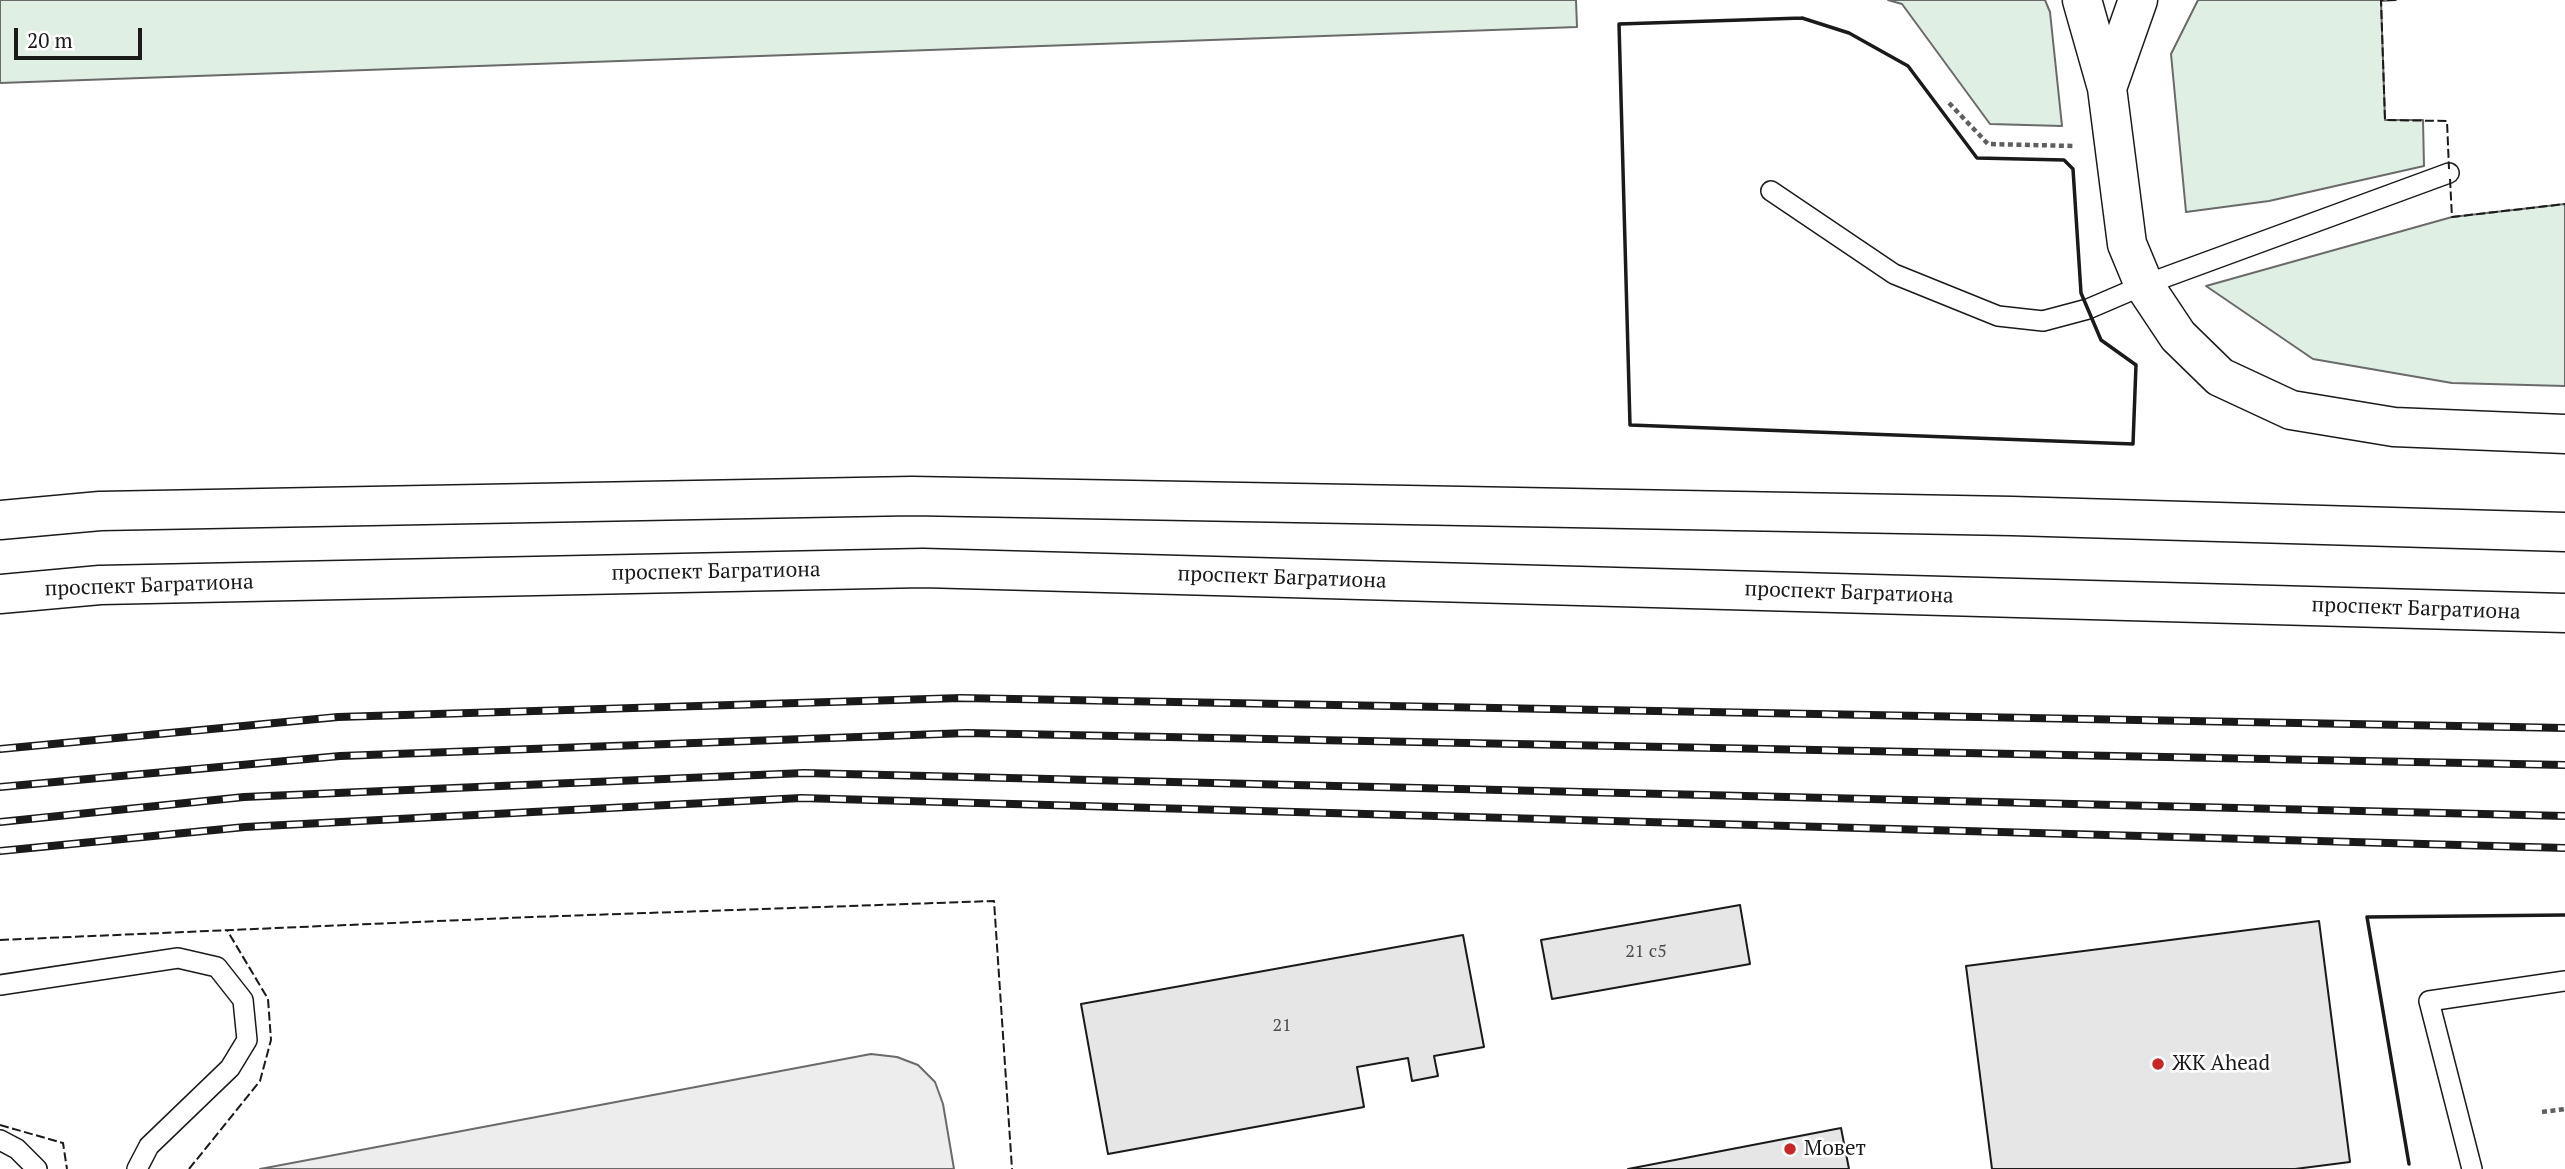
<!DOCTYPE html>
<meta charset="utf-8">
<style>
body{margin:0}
#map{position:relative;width:2565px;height:1169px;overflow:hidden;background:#fff;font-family:"PT Serif",serif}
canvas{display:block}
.scale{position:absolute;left:14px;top:28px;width:128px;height:32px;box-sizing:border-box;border:4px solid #1a1a1a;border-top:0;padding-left:9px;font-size:21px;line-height:24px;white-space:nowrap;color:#1a1a1a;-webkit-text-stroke:5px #fff;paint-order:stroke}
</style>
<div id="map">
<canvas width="2565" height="1169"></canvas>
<div class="scale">20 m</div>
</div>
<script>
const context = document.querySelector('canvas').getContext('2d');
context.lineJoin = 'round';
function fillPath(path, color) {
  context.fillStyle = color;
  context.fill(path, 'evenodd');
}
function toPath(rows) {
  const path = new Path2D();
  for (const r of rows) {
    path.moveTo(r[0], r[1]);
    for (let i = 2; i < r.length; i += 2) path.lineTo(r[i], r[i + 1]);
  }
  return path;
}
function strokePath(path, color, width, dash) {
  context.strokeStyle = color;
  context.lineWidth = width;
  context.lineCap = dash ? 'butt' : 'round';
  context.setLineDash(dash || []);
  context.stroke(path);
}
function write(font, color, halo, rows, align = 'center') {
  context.font = font + ' "PT Serif",serif';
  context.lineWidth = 5;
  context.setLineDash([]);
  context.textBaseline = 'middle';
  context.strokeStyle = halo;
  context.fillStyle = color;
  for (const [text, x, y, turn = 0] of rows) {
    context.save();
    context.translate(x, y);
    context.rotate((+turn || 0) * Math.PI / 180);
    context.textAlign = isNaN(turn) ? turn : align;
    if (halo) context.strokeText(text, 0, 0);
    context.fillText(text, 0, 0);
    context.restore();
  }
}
const green = toPath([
 [0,0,1576,0,1577,27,0,83,0,0],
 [1888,0,2045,0,2050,12,2062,126,1990,124,1902,4,1888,0],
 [2198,0,2396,0,2381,1,2385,120,2423,120,2424,166,2269,201,2186,212,2171,54,2198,0],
 [2565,204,2565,386,2452,383,2313,359,2206,286,2452,217,2565,204]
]);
const parking = toPath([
 [871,1054,897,1057,918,1065,935,1082,943,1104,954,1169,260,1169,871,1054]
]);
const building = toPath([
 [1740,905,1750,964,1552,999,1541,940,1740,905],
 [2319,921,2350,1162,2295,1169,1992,1169,1966,966,2319,921],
 [1463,935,1484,1047,1434,1056,1438,1076,1412,1081,1408,1058,1357,1067,1364,1107,1108,1154,1081,1004,1463,935],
 [1841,1128,1849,1169,1628,1169,1841,1128]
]);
const path = toPath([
 [1949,103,1988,144,2074,146],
 [2542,1112,2565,1109]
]);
const service = toPath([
 [1771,191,1894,274,1998,316,2043,321,2088,309,2144,285,2449,173],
 [0,985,178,958,217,967,243,1000,247,1040,230,1068,149,1146,137,1169],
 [0,1140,17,1149,37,1169],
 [2472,1169,2429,1001,2565,981]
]);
const secondary = toPath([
 [2082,0,2107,88,2127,244,2144,285,2178,336,2220,377,2291,410,2394,427,2565,434],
 [2107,88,2138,0]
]);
const primary = toPath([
 [0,520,100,511,912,496,2012,516,2565,532],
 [0,594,100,585,923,568,2565,613]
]);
const rail = toPath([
 [0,749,338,717,961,698,2565,728],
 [0,787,340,756,967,733,2565,765],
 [0,822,244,797,804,773,2565,816],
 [0,851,245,827,801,798,2565,848]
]);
const fence = toPath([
 [2396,0,2381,0,2385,120,2447,121,2449,169],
 [2450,179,2452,217,2565,204],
 [0,940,532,917,994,901,1012,1169],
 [0,1125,63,1143,67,1169],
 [189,1169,260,1081,271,1040,268,999,227,930]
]);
const wall = toPath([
 [1802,18,1849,33,1908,66,1977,158,2064,160,2073,169,2081,293,2101,340,2136,365,2133,444,1630,425,1619,24,1802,18],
 [2409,1164,2367,917,2565,915]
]);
const markers = [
 [2158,1064,7,"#c62828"],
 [1790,1149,7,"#c62828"]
];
const numberNames = [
 ["21 с5",1646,952],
 ["21",1282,1026]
];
const streetNames = [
 ["проспект Багратиона",716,572,-1],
 ["проспект Багратиона",1282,578,2],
 ["проспект Багратиона",149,586,-2],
 ["проспект Багратиона",1849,593,2],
 ["проспект Багратиона",2416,609,2]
];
const poiNames = [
 ["ЖК Ahead",2172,1064],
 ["Мовет",1804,1149]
];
fillPath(green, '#e0efe3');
strokePath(green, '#6a6a6a', 2);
fillPath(parking, '#ededed');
strokePath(parking, '#6a6a6a', 2);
fillPath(building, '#e6e6e6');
strokePath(building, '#1a1a1a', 2);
strokePath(service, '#1a1a1a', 22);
strokePath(secondary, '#1a1a1a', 41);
strokePath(primary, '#1a1a1a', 41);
strokePath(path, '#5f5f5f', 4.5, [5, 3.5]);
strokePath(service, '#fff', 19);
strokePath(secondary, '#fff', 38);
strokePath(primary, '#fff', 38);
strokePath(rail, '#1a1a1a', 8);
strokePath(rail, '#fff', 5, [16]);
strokePath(fence, '#1a1a1a', 2, [9, 3.5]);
strokePath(wall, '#1a1a1a', 3.5);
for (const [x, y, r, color] of markers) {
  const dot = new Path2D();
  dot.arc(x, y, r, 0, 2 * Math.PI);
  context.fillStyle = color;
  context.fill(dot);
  strokePath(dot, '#fff', 2.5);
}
write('18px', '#4d4d4d', null, numberNames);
write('21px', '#1a1a1a', '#fff', streetNames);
write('21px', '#1a1a1a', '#fff', poiNames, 'left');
</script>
